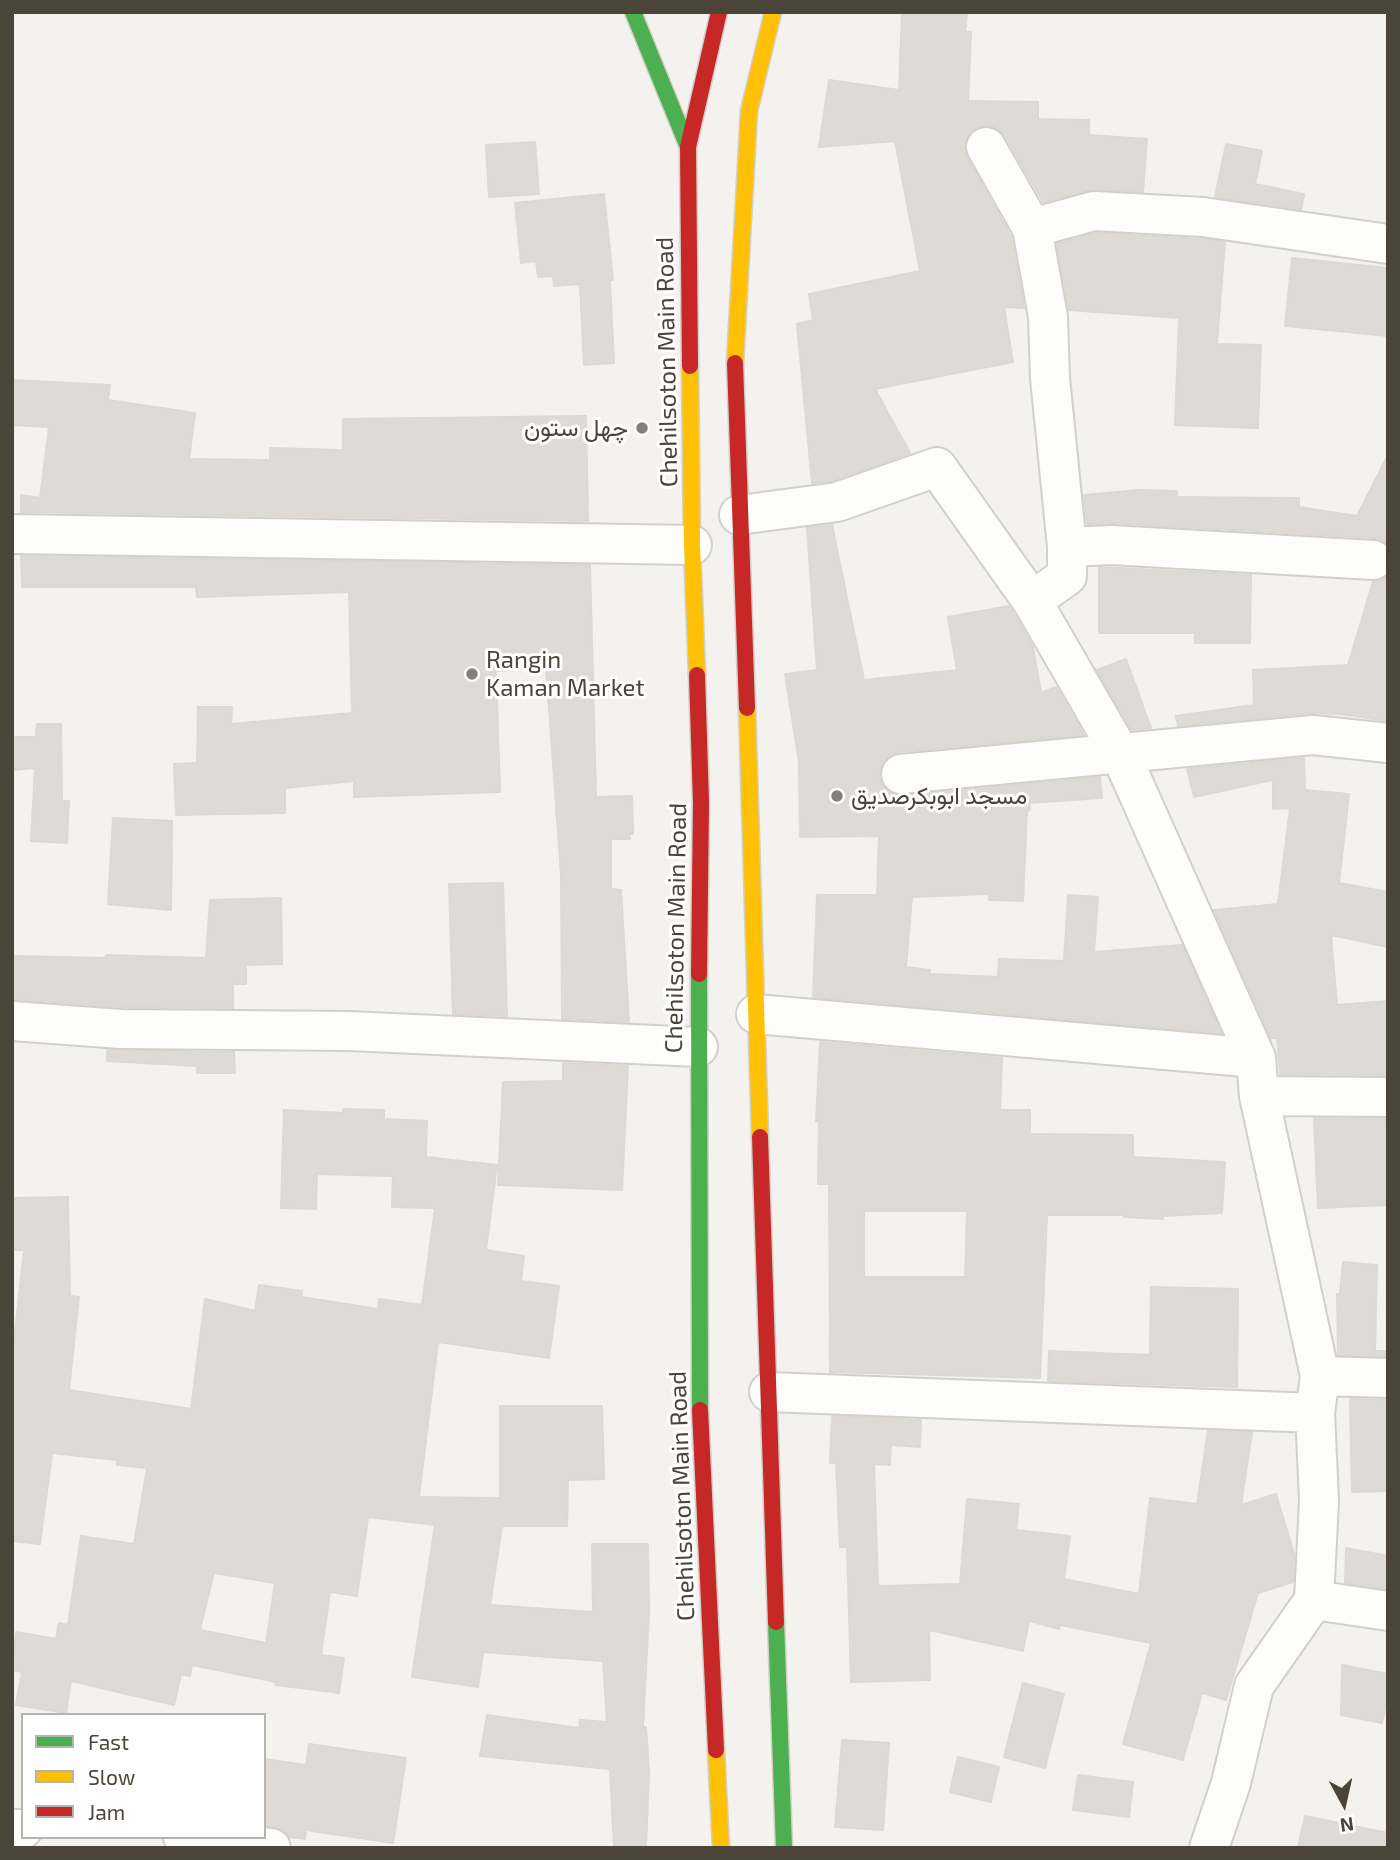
<!DOCTYPE html>
<meta charset="utf-8">
<style>
body{margin:0}
#map{position:relative;width:1400px;height:1860px;overflow:hidden;background:#f4f2ee;font-family:"Exo 2",sans-serif}
canvas{display:block}
.frame{position:absolute;inset:0;border:14px solid #4b4439;pointer-events:none}
.legend{position:absolute;left:21px;top:1713px;width:245px;height:126px;box-sizing:border-box;background:#fff;border:2px solid #b7b4b0;margin:0;padding:9px 12px;list-style:none;font-size:21px;color:#4b4439}
.legend li{display:flex;align-items:center;gap:14px;height:35px}
.legend b{width:35px;border:2px solid #b7b4b0}
.north{position:absolute;left:1309px;top:1769px;width:70px;height:70px;-webkit-text-stroke:5px #fff;paint-order:stroke;rotate:172deg;font-size:19px;font-weight:700;line-height:28px;text-align:center;color:#4b4439}
.north::after{content:'';display:block;margin:auto;width:24px;height:32px;background:#4b4439;clip-path:polygon(50% 0,100% 100%,50% 72%,0 100%)}
</style>
<div id="map">
<canvas width="1400" height="1860"></canvas>
<div class="frame"></div>
<ul class="legend">
<li><b style="height:9px;background:#4caf50"></b>Fast</li>
<li><b style="height:9px;background:#ffc107"></b>Slow</li>
<li><b style="height:9px;background:#c62828"></b>Jam</li>
</ul>
<div class="north">N</div>
</div>
<script>
const context = document.querySelector('canvas').getContext('2d');
context.lineJoin = 'round';
function fillPath(path, color) {
  context.fillStyle = color;
  context.fill(path, 'evenodd');
}
function toPath(rows) {
  const path = new Path2D();
  for (const r of rows) {
    path.moveTo(r[0], r[1]);
    for (let i = 2; i < r.length; i += 2) path.lineTo(r[i], r[i + 1]);
  }
  return path;
}
function strokePath(path, color, width, dash) {
  context.strokeStyle = color;
  context.lineWidth = width;
  context.lineCap = dash ? 'butt' : 'round';
  context.setLineDash(dash || []);
  context.stroke(path);
}
function write(font, color, halo, rows, align = 'center') {
  context.font = font + ' "Exo 2",Vazirmatn,sans-serif';
  context.lineWidth = 6;
  context.setLineDash([]);
  context.textBaseline = 'middle';
  context.strokeStyle = halo;
  context.fillStyle = color;
  for (const [text, x, y, turn = 0] of rows) {
    context.save();
    context.translate(x, y);
    context.rotate((+turn || 0) * Math.PI / 180);
    context.textAlign = isNaN(turn) ? turn : align;
    if (halo) context.strokeText(text, 0, 0);
    context.fillText(text, 0, 0);
    context.restore();
  }
}
const building = toPath([
 [902,12,967,12,965,32,971,32,968,101,1038,102,1038,119,1089,120,1089,135,1147,139,1143,192,1095,189,1043,202,1005,136,998,129,987,125,975,128,968,135,964,146,967,157,1011,236,1024,308,1004,307,1013,362,875,389,910,453,832,481,812,483,797,324,813,320,809,294,920,271,895,141,819,147,829,80,899,90,902,12],
 [535,142,539,194,489,197,486,145,535,142],
 [1226,144,1262,151,1255,184,1304,194,1301,209,1215,197,1226,144],
 [604,194,613,280,610,280,614,363,584,365,580,284,554,286,553,276,538,277,536,261,521,263,515,203,604,194],
 [1096,233,1201,239,1225,242,1217,344,1261,345,1258,428,1175,425,1179,318,1069,310,1057,244,1096,233],
 [1292,258,1388,268,1388,336,1285,326,1292,258],
 [12,380,110,385,108,400,195,413,189,459,270,460,270,448,343,450,343,419,586,416,588,521,21,512,21,495,40,498,49,427,12,425,12,380],
 [1388,455,1388,545,1374,538,1112,523,1087,524,1084,495,1138,490,1177,491,1177,497,1299,498,1299,507,1357,516,1388,455],
 [832,525,864,680,957,670,948,617,1009,606,1033,647,1041,693,1056,687,1084,735,898,752,888,757,881,766,879,777,884,787,893,794,903,796,1100,777,1102,798,1029,803,1030,810,1027,811,1023,901,989,900,989,894,912,897,906,967,930,970,930,974,998,977,999,959,1064,961,1068,895,1098,897,1094,952,1182,945,1221,1033,813,997,817,895,877,895,879,836,800,837,799,762,785,674,817,670,807,528,832,525],
 [21,556,590,565,596,797,632,796,633,834,629,834,630,839,611,839,611,889,621,890,629,1022,562,1019,561,874,546,668,496,671,500,792,354,797,354,781,285,788,285,813,176,815,174,764,197,763,198,707,232,707,231,724,352,713,349,592,197,597,196,587,22,587,21,556],
 [1099,567,1251,575,1250,643,1195,643,1195,633,1099,633,1099,567],
 [1388,575,1388,721,1340,714,1311,713,1178,726,1176,716,1254,705,1253,670,1348,665,1373,582,1382,580,1388,575],
 [1126,659,1151,728,1132,730,1097,670,1126,659],
 [37,724,61,724,62,801,69,801,67,843,31,841,35,768,12,770,12,737,36,737,37,724],
 [1304,758,1305,790,1349,794,1339,883,1388,892,1388,947,1331,935,1337,1005,1388,1001,1388,1075,1280,1074,1277,1038,1271,1038,1214,910,1278,904,1290,808,1273,809,1273,780,1194,797,1187,769,1304,758],
 [113,818,172,821,171,910,108,904,113,818],
 [503,883,507,1016,453,1014,449,884,503,883],
 [281,898,282,964,246,965,246,984,233,984,233,1008,122,1007,12,999,12,956,105,958,106,955,206,958,210,900,281,898],
 [820,1042,1002,1058,1000,1110,1030,1110,1030,1134,1133,1135,1133,1157,1225,1162,1222,1213,1163,1216,1163,1219,1124,1217,1124,1215,1047,1215,1040,1378,830,1372,829,1184,818,1184,819,1121,816,1121,820,1042],
 [864,1211,967,1211,965,1277,864,1277,864,1211],
 [107,1050,234,1052,235,1073,197,1073,197,1066,107,1061,107,1050],
 [563,1063,628,1066,622,1190,498,1185,503,1082,563,1081,563,1063],
 [343,1109,384,1110,384,1119,427,1121,426,1157,497,1165,486,1250,524,1256,521,1281,559,1286,549,1358,438,1342,419,1497,500,1498,500,1406,602,1406,604,1479,568,1480,567,1526,502,1526,490,1605,593,1612,592,1544,648,1544,649,1613,643,1727,646,1727,649,1772,646,1848,614,1848,610,1769,480,1756,487,1715,579,1728,580,1720,607,1722,603,1661,483,1652,478,1687,412,1677,435,1525,368,1517,357,1596,330,1592,321,1655,344,1658,339,1693,276,1685,276,1682,192,1665,190,1676,181,1674,174,1705,71,1681,66,1713,16,1705,22,1672,12,1670,16,1632,56,1639,59,1623,68,1625,81,1536,134,1544,147,1468,117,1465,117,1460,52,1453,40,1544,12,1541,12,1358,24,1250,12,1250,12,1198,68,1197,70,1296,79,1297,69,1390,191,1409,205,1299,255,1311,259,1285,302,1291,301,1297,378,1309,379,1299,422,1305,435,1208,392,1207,393,1176,317,1174,316,1209,281,1208,284,1110,343,1113,343,1109],
 [214,1573,275,1583,266,1643,200,1630,214,1573],
 [1314,1118,1386,1119,1388,1205,1318,1208,1314,1118],
 [1343,1262,1377,1265,1375,1351,1388,1351,1388,1356,1338,1355,1337,1294,1340,1294,1343,1262],
 [1151,1287,1238,1289,1237,1387,1048,1381,1049,1351,1150,1355,1151,1287],
 [1350,1399,1388,1400,1388,1491,1352,1492,1350,1399],
 [832,1416,921,1420,920,1447,891,1445,890,1465,874,1464,878,1586,960,1584,967,1499,1019,1504,1016,1530,1070,1536,1064,1579,1139,1594,1150,1498,1197,1504,1208,1431,1252,1432,1241,1505,1276,1494,1294,1554,1293,1582,1258,1593,1226,1700,1202,1693,1183,1760,1123,1744,1151,1643,1060,1625,1059,1629,1029,1621,1023,1651,929,1630,930,1680,851,1682,847,1547,840,1547,836,1463,830,1463,832,1416],
 [1346,1548,1388,1556,1388,1589,1345,1583,1346,1548],
 [1342,1665,1388,1674,1388,1694,1382,1723,1341,1715,1342,1665],
 [1023,1683,1064,1694,1045,1768,1004,1757,1023,1683],
 [842,1740,889,1743,883,1830,835,1827,842,1740],
 [309,1744,406,1758,393,1843,306,1830,305,1839,289,1837,284,1830,264,1825,264,1759,306,1765,309,1744],
 [958,1757,999,1767,991,1802,950,1792,958,1757],
 [1078,1775,1133,1782,1129,1817,1073,1810,1078,1775],
 [1305,1816,1388,1833,1388,1848,1298,1848,1305,1816]
]);
const street = toPath([
 [986,147,1032,228,1048,317,1050,378,1067,547,1067,576,1032,601],
 [1032,228,1094,211,1203,217,1388,244],
 [739,515,837,502,937,467,1032,601,1121,755,1256,1058,1259,1096,1320,1376,1315,1413,1319,1501,1314,1600,1254,1686,1231,1783,1209,1848],
 [12,534,692,545],
 [1067,547,1111,545,1373,560],
 [901,774,1313,735,1388,743],
 [756,1014,1256,1058],
 [12,1021,121,1029,349,1031,698,1047],
 [1259,1096,1388,1097],
 [1320,1376,1388,1378],
 [769,1392,1315,1413],
 [1314,1600,1388,1611],
 [12,1829,23,1829],
 [183,1837,271,1848]
]);
const fast = toPath([
 [633,12,688,147],
 [699,974,700,1410],
 [776,1622,784,1848]
]);
const slow = toPath([
 [735,363,749,111,773,12],
 [690,366,692,545,697,675],
 [747,708,760,1137],
 [716,1750,721,1848]
]);
const jam = toPath([
 [735,363,747,708],
 [690,366,688,147,719,12],
 [697,675,701,803,699,974],
 [760,1137,776,1622],
 [700,1410,716,1750]
]);
const markers = [
 [642,428,7,"#868178"],
 [472,674,7,"#868178"],
 [837,796,7,"#868178"]
];
const streetNames = [
 ["Chehilsoton Main Road",667,362,-91],
 ["Chehilsoton Main Road",676,928,-89],
 ["Chehilsoton Main Road",682,1496,-92]
];
const poiNames = [
 ["چهل ستون",628,428,"right"],
 ["Rangin",486,660],
 ["Kaman Market",486,688],
 ["مسجد ابوبکرصدیق",851,796]
];
fillPath(building, '#dedbd6');
strokePath(building, '#dcd9d4', 2);
strokePath(street, '#d2d0cb', 42);
strokePath(fast, '#d3cfc5', 19);
strokePath(slow, '#d3cfc5', 19);
strokePath(jam, '#d3cfc5', 19);
strokePath(street, '#fdfdfc', 38);
strokePath(fast, '#4caf50', 16);
strokePath(slow, '#ffc107', 16);
strokePath(jam, '#c62828', 16);
for (const [x, y, r, color] of markers) {
  const dot = new Path2D();
  dot.arc(x, y, r, 0, 2 * Math.PI);
  context.fillStyle = color;
  context.fill(dot);
  strokePath(dot, '#fff', 2.5);
}
write('24px', '#4b4439', '#fff', streetNames);
write('24px', '#4b4439', '#fff', poiNames, 'left');
</script>
